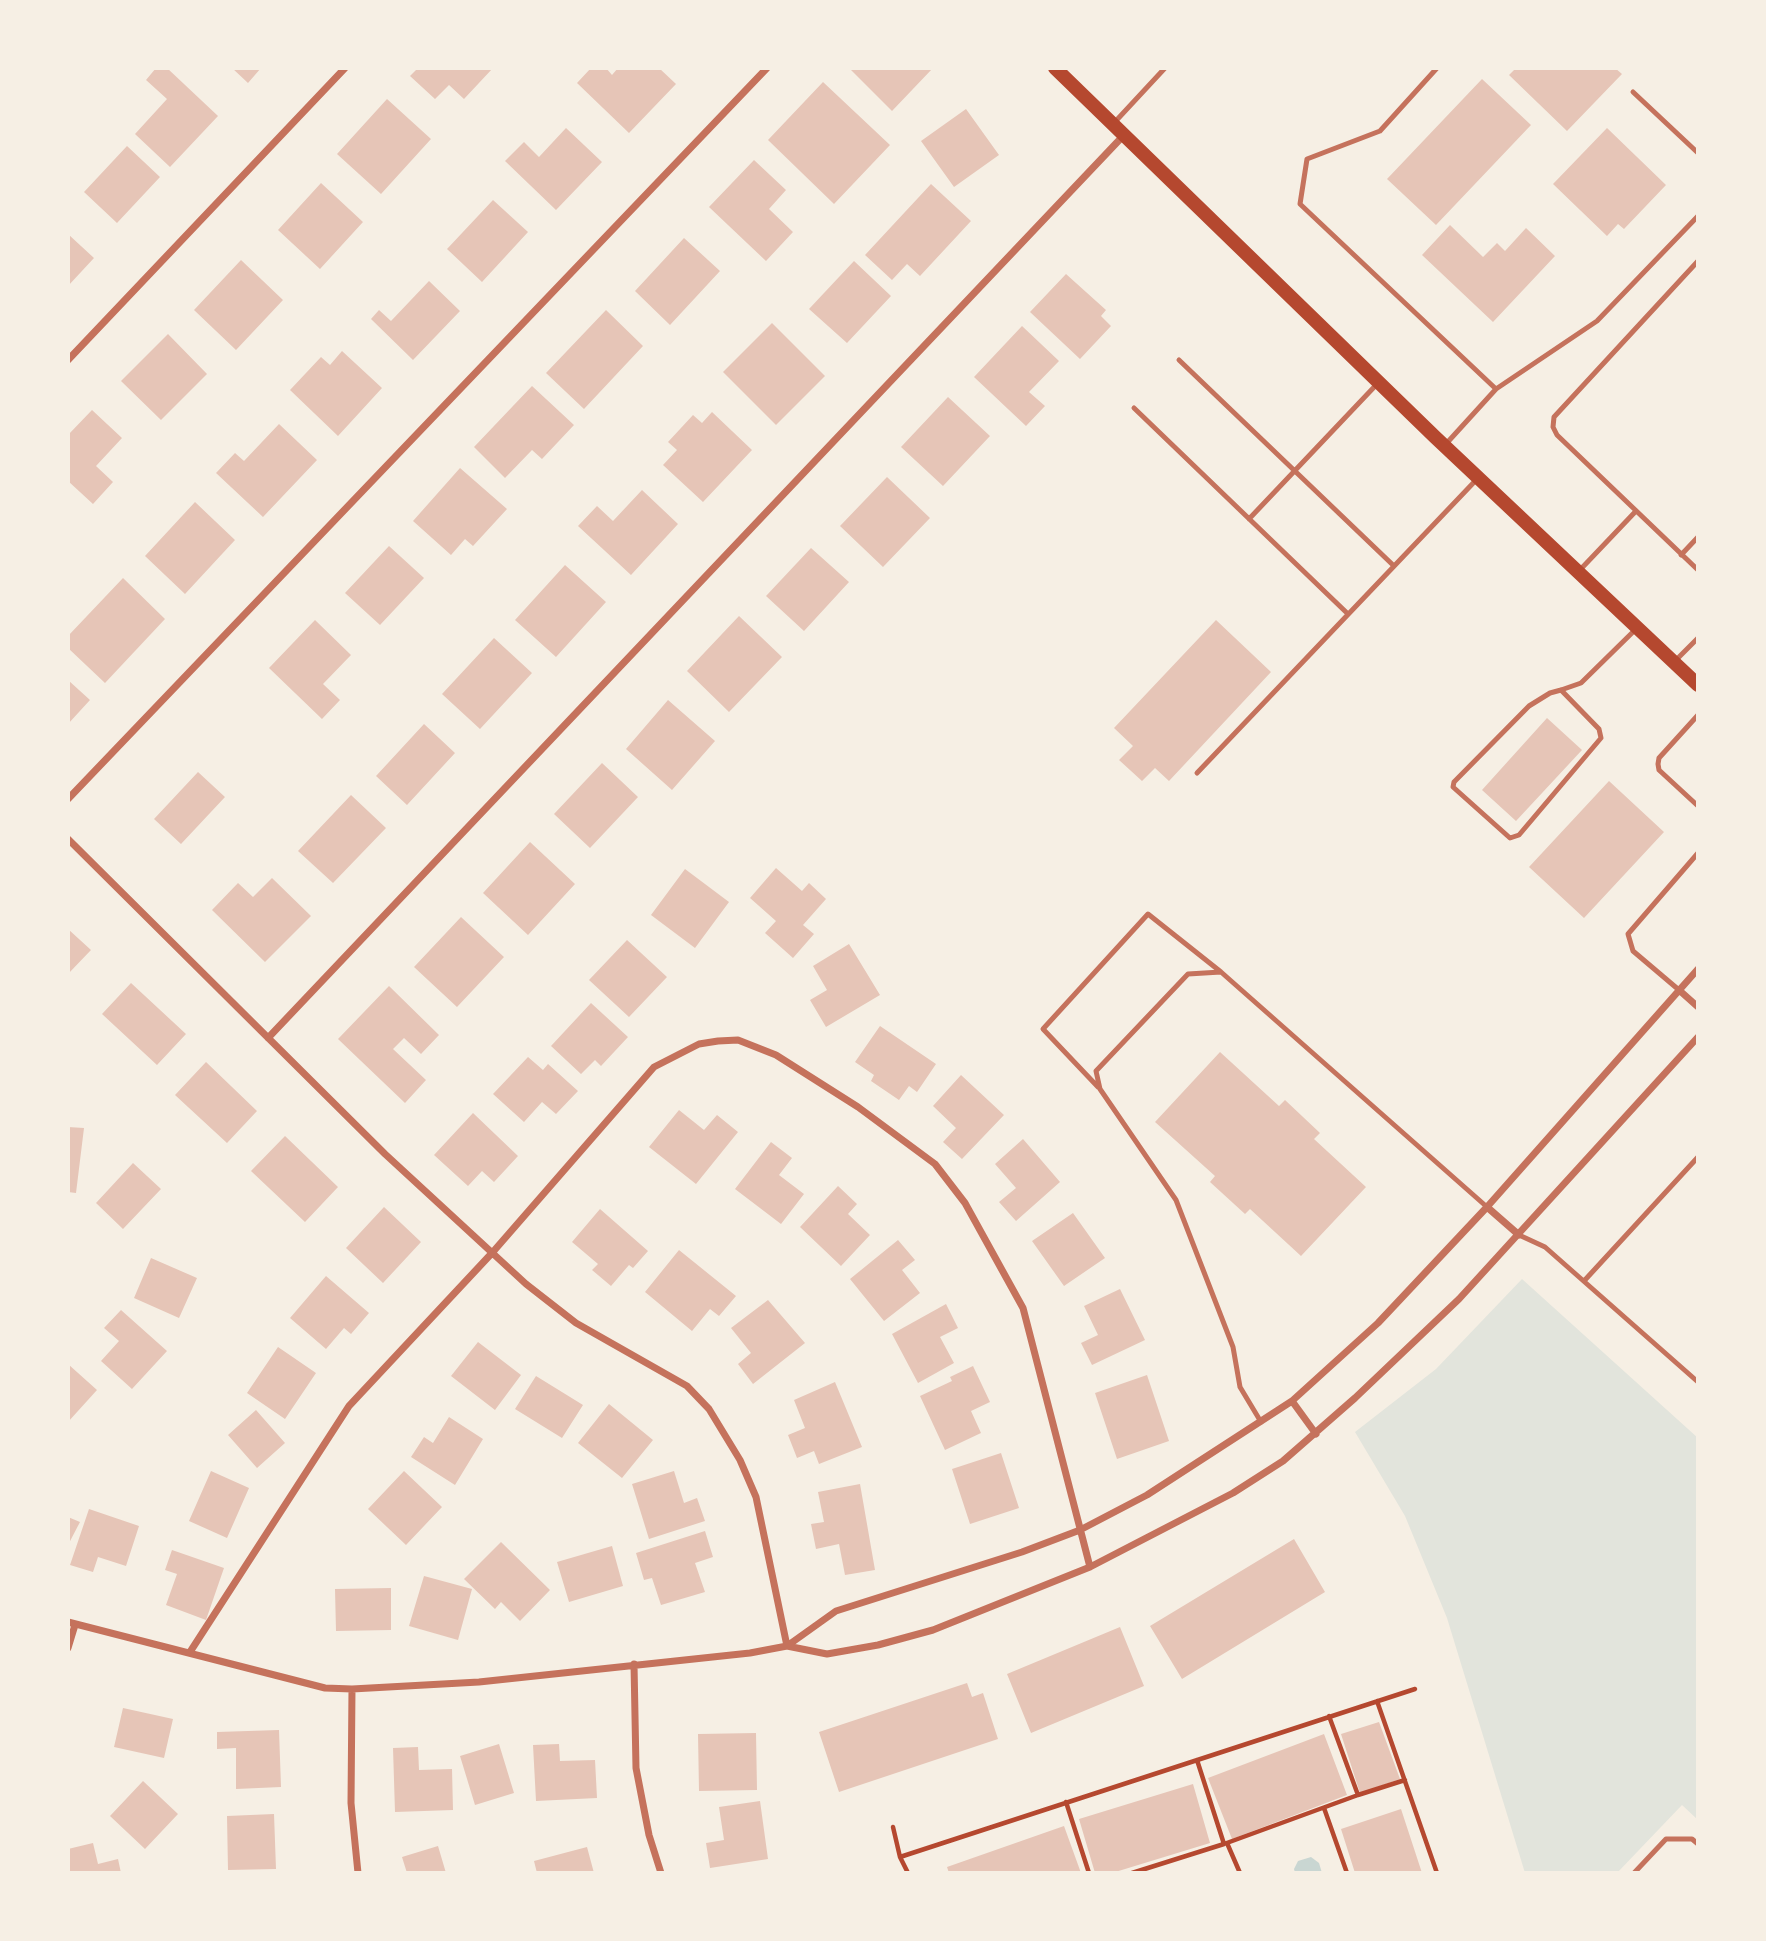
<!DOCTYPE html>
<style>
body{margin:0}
#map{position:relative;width:1766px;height:1941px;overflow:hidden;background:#f6efe4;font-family:Barlow,sans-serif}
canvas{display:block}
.frame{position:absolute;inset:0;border:70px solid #f6efe4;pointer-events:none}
</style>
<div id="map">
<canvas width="1766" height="1941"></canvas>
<div class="frame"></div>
</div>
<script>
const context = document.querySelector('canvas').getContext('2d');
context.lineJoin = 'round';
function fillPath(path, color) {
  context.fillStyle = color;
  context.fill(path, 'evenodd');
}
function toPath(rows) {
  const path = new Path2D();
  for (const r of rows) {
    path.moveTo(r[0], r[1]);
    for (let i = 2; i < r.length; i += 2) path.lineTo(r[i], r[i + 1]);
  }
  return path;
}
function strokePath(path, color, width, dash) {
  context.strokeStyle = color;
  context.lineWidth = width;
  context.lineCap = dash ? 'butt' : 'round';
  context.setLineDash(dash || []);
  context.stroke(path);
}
const green = toPath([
 [1522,1279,1698,1438,1698,1820,1682,1805,1617,1873,1525,1873,1447,1618,1405,1516,1355,1432,1436,1369]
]);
const water = toPath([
 [1311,1857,1319,1863,1322,1873,1295,1873,1294,1869,1298,1861]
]);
const building = toPath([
 [156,68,167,68,218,116,170,167,135,134,167,99,146,80],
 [232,68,261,68,248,83],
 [418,68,493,68,464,99,449,85,435,99,410,76],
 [591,68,606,68,612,75,618,68,659,68,676,84,629,133,577,83],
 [849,68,933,68,892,111],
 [1516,68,1615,68,1622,74,1567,131,1509,75],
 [1482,79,1531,125,1436,225,1387,179],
 [823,82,890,145,834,204,768,140],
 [387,99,431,139,381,194,337,154],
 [966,109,999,155,954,187,921,141],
 [566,128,602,162,556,210,505,161,524,142,539,157],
 [1607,128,1666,185,1624,229,1618,224,1607,236,1553,184],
 [127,146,160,177,117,223,84,192],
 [754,160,786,190,769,209,793,232,766,261,709,207],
 [321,183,363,222,320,269,278,230],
 [931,184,971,221,920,276,907,264,892,280,865,255],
 [493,200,528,232,482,282,447,249],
 [1450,225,1483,257,1497,243,1505,251,1526,228,1555,256,1493,322,1422,255],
 [68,234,94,258,68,286],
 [684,238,720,271,670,325,635,291],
 [241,260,283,300,236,350,194,310],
 [854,261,891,296,847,343,809,309],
 [1066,274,1106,310,1101,316,1111,326,1080,359,1030,312],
 [429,281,460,311,413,360,371,319,379,310,391,321],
 [606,310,643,346,584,409,546,373],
 [772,323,825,376,776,425,723,372],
 [1022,326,1059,361,1029,392,1045,406,1026,426,974,377],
 [168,334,207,374,161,420,121,381],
 [342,351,382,388,338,436,290,390,321,357,330,365],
 [532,386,574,425,542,459,532,450,505,478,474,447],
 [948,397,990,436,943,486,901,447],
 [92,410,122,438,96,466,113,482,93,504,68,481,68,435],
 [712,412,752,450,703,502,663,465,677,450,668,442,693,415,702,423],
 [279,424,317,460,263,517,216,473,235,453,244,461],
 [460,468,507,509,473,546,465,539,451,555,413,521],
 [887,477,930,518,883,567,840,526],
 [642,490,678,524,631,575,578,526,597,506,613,521],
 [195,502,235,540,185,594,145,556],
 [389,546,424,578,380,625,345,593],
 [811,548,849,582,804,631,766,596],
 [565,565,606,602,556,657,515,620],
 [123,578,165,619,105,683,68,648,68,636],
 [739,616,782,657,729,712,687,671],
 [315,620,351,655,323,684,340,700,322,719,269,668],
 [1216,620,1271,672,1169,781,1155,768,1142,781,1119,760,1133,746,1114,728],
 [494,638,532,673,480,729,442,694],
 [68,680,90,700,68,724],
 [668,700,715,741,672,790,626,749],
 [1547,718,1582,750,1516,821,1482,790],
 [424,724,455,753,407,805,376,776],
 [602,763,638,797,590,848,554,814],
 [198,772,225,797,181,844,154,819],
 [1609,781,1664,832,1584,918,1529,867],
 [351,795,386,828,333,883,298,851],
 [530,842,575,884,528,935,483,893],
 [776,868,802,891,809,883,826,899,803,925,814,934,793,958,765,933,776,921,750,898],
 [685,869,729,902,695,948,651,915],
 [272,878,311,916,265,962,212,910,238,883,253,897],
 [461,917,504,957,457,1007,414,967],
 [68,929,91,950,68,974],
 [627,940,667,977,629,1017,589,980],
 [849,944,880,995,826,1027,810,1000,827,990,813,966],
 [131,983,186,1034,157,1065,102,1014],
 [389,986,439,1035,421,1054,404,1038,393,1049,426,1080,405,1103,338,1039],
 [591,1003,628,1037,601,1066,595,1060,581,1074,551,1046],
 [880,1026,936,1064,917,1092,909,1086,899,1100,871,1081,874,1075,855,1062],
 [1220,1052,1279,1106,1285,1100,1320,1133,1314,1139,1366,1187,1301,1256,1250,1209,1245,1214,1210,1182,1215,1176,1155,1122],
 [528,1057,543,1070,548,1064,578,1091,556,1114,542,1102,524,1122,493,1094],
 [206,1062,257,1111,227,1143,175,1095],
 [961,1075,1004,1115,962,1159,943,1142,956,1128,933,1106],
 [679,1110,704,1130,717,1115,738,1132,696,1184,649,1147],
 [473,1113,518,1156,494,1182,482,1171,468,1186,434,1155],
 [68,1127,84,1128,76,1193,68,1192],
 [285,1136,338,1187,305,1222,251,1171],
 [1023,1139,1060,1182,1016,1221,999,1202,1016,1188,995,1164],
 [771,1142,792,1158,779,1175,804,1194,781,1224,735,1189],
 [133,1163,161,1189,123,1229,96,1203],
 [838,1186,857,1204,848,1214,870,1235,841,1266,800,1227],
 [384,1207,421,1242,383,1283,346,1248],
 [600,1209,648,1251,633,1268,629,1265,611,1286,592,1270,598,1264,572,1242],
 [1073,1213,1105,1258,1064,1286,1032,1241],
 [898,1240,915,1260,902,1270,920,1293,884,1321,850,1279],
 [679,1250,736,1296,719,1316,710,1309,692,1331,645,1292],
 [151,1258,197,1278,179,1318,134,1298],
 [326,1276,369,1313,351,1334,344,1328,326,1349,290,1318],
 [1120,1289,1145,1340,1092,1365,1081,1343,1098,1335,1084,1306],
 [768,1300,805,1343,753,1384,738,1364,751,1353,731,1328],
 [946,1304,958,1328,940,1337,954,1363,918,1383,892,1334],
 [121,1310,167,1351,132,1389,101,1361,119,1341,104,1328],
 [478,1342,521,1375,495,1410,451,1376],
 [278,1347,316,1373,285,1419,247,1393],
 [68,1364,97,1390,68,1422],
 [973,1366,990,1402,971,1411,981,1433,945,1450,920,1396,952,1381,950,1377],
 [1147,1375,1169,1441,1117,1459,1095,1393],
 [536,1376,583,1405,562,1438,515,1409],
 [835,1382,862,1447,819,1464,814,1451,797,1458,788,1435,805,1428,794,1400],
 [609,1404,653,1440,622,1478,578,1443],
 [256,1410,285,1443,257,1468,228,1435],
 [449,1417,483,1439,455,1485,411,1457,424,1437,433,1443],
 [1001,1453,1019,1508,970,1524,952,1469],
 [211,1471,249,1488,227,1538,189,1521],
 [404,1471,442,1507,406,1545,368,1509],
 [674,1471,684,1503,697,1498,705,1521,649,1539,632,1484],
 [860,1484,875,1570,845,1575,839,1544,816,1549,811,1524,824,1522,818,1492],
 [89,1509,139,1526,126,1566,98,1557,93,1572,70,1565],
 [68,1517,80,1522,68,1545],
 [705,1531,713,1557,695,1563,705,1592,661,1605,652,1578,644,1580,636,1553],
 [1294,1539,1325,1592,1182,1679,1150,1626],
 [501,1542,550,1590,520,1621,501,1602,495,1609,464,1579],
 [612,1546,623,1586,569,1602,557,1562],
 [172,1550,224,1568,206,1620,166,1605,177,1574,165,1570],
 [424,1576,472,1589,458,1640,409,1626],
 [391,1588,391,1630,336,1631,335,1589],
 [1120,1627,1144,1686,1031,1733,1007,1674],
 [967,1683,972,1697,983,1693,998,1739,839,1792,819,1732],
 [123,1708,173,1719,164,1758,114,1747],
 [1379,1722,1400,1779,1360,1793,1341,1734],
 [279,1730,281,1787,236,1789,236,1748,217,1749,217,1732],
 [756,1733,757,1790,699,1791,698,1734],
 [1324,1734,1347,1795,1232,1839,1208,1778],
 [499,1744,514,1793,475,1805,460,1756],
 [559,1744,560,1761,595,1760,597,1798,536,1801,533,1745],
 [418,1747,419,1770,452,1769,453,1810,395,1812,393,1748],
 [143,1781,178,1814,145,1849,110,1816],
 [1193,1784,1210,1843,1112,1873,1095,1873,1079,1819],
 [760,1801,768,1859,710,1868,706,1843,724,1840,719,1807],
 [1401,1809,1422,1873,1355,1873,1341,1829],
 [274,1814,276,1869,228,1870,227,1816],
 [1064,1826,1081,1873,949,1873,947,1867],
 [93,1843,98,1864,118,1859,121,1873,68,1873,68,1849],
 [438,1846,446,1873,407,1873,402,1857],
 [587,1847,594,1873,537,1873,534,1861]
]);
const path = toPath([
 [1377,1701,1437,1873],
 [1358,1795,1405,1780],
 [1066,1802,1089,1873],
 [1324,1808,1347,1873],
 [893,1827,900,1857,908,1873],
 [1227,1843,1240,1873],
 [1224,1844,1358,1795,1329,1716],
 [900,1857,1415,1689],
 [1132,1873,1224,1844,1197,1760]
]);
const service = toPath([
 [1437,68,1380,131,1307,159,1300,204,1496,389],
 [1633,92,1698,153],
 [1113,124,1165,68],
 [1698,261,1554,417,1553,427,1557,435,1698,570],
 [1179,360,1394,566],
 [1134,408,1348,614],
 [1445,445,1496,389,1597,321,1698,216],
 [1249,519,1377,384],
 [1681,555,1698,537],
 [1578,572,1636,511],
 [1675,661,1698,638],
 [1561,690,1599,729,1601,738,1519,835,1510,838,1453,787,1454,782,1529,706,1550,693,1561,690,1581,683,1637,628],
 [1698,715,1659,758,1658,764,1659,770,1698,806],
 [1197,773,1478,478],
 [1679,990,1633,951,1628,934,1698,853],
 [1098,1087,1043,1029,1148,914,1221,972],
 [1519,1235,1545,1247,1698,1382],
 [1584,1281,1698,1157],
 [1261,1422,1240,1387,1233,1347,1176,1200,1100,1089,1096,1071,1188,974,1221,972,1487,1207],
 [1634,1873,1666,1839,1692,1839,1698,1844]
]);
const minor = toPath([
 [68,360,345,68],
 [68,799,767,68],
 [68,839,385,1154,526,1284,576,1323,687,1386,709,1409,740,1460,756,1497,787,1646],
 [1679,990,1698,1007],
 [268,1038,1124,135],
 [1487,1207,1519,1235],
 [1292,1401,1316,1434],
 [68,1622,325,1688,352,1689,479,1682,750,1653,787,1646,827,1654,878,1645,933,1630,1090,1567,1233,1493,1283,1461,1355,1398,1459,1299,1698,1037],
 [787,1646,836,1611,1022,1552,1080,1530,1147,1495,1292,1401,1378,1323,1487,1207,1698,969],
 [68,1648,75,1625],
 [190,1652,349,1406,492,1253,654,1067,699,1044,718,1041,738,1040,776,1055,858,1107,935,1164,965,1203,1023,1308,1090,1567],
 [634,1664,636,1768,649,1835,661,1873],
 [352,1689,351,1803,358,1873]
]);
const secondary = toPath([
 [1055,68,1435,437,1698,685]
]);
fillPath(green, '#e2e4dc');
fillPath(water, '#c9d6d2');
fillPath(building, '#e6c5b7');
strokePath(path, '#b5482f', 4.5);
strokePath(service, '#c5725c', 5);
strokePath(minor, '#c5725c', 7);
strokePath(secondary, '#b5482f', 14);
</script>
